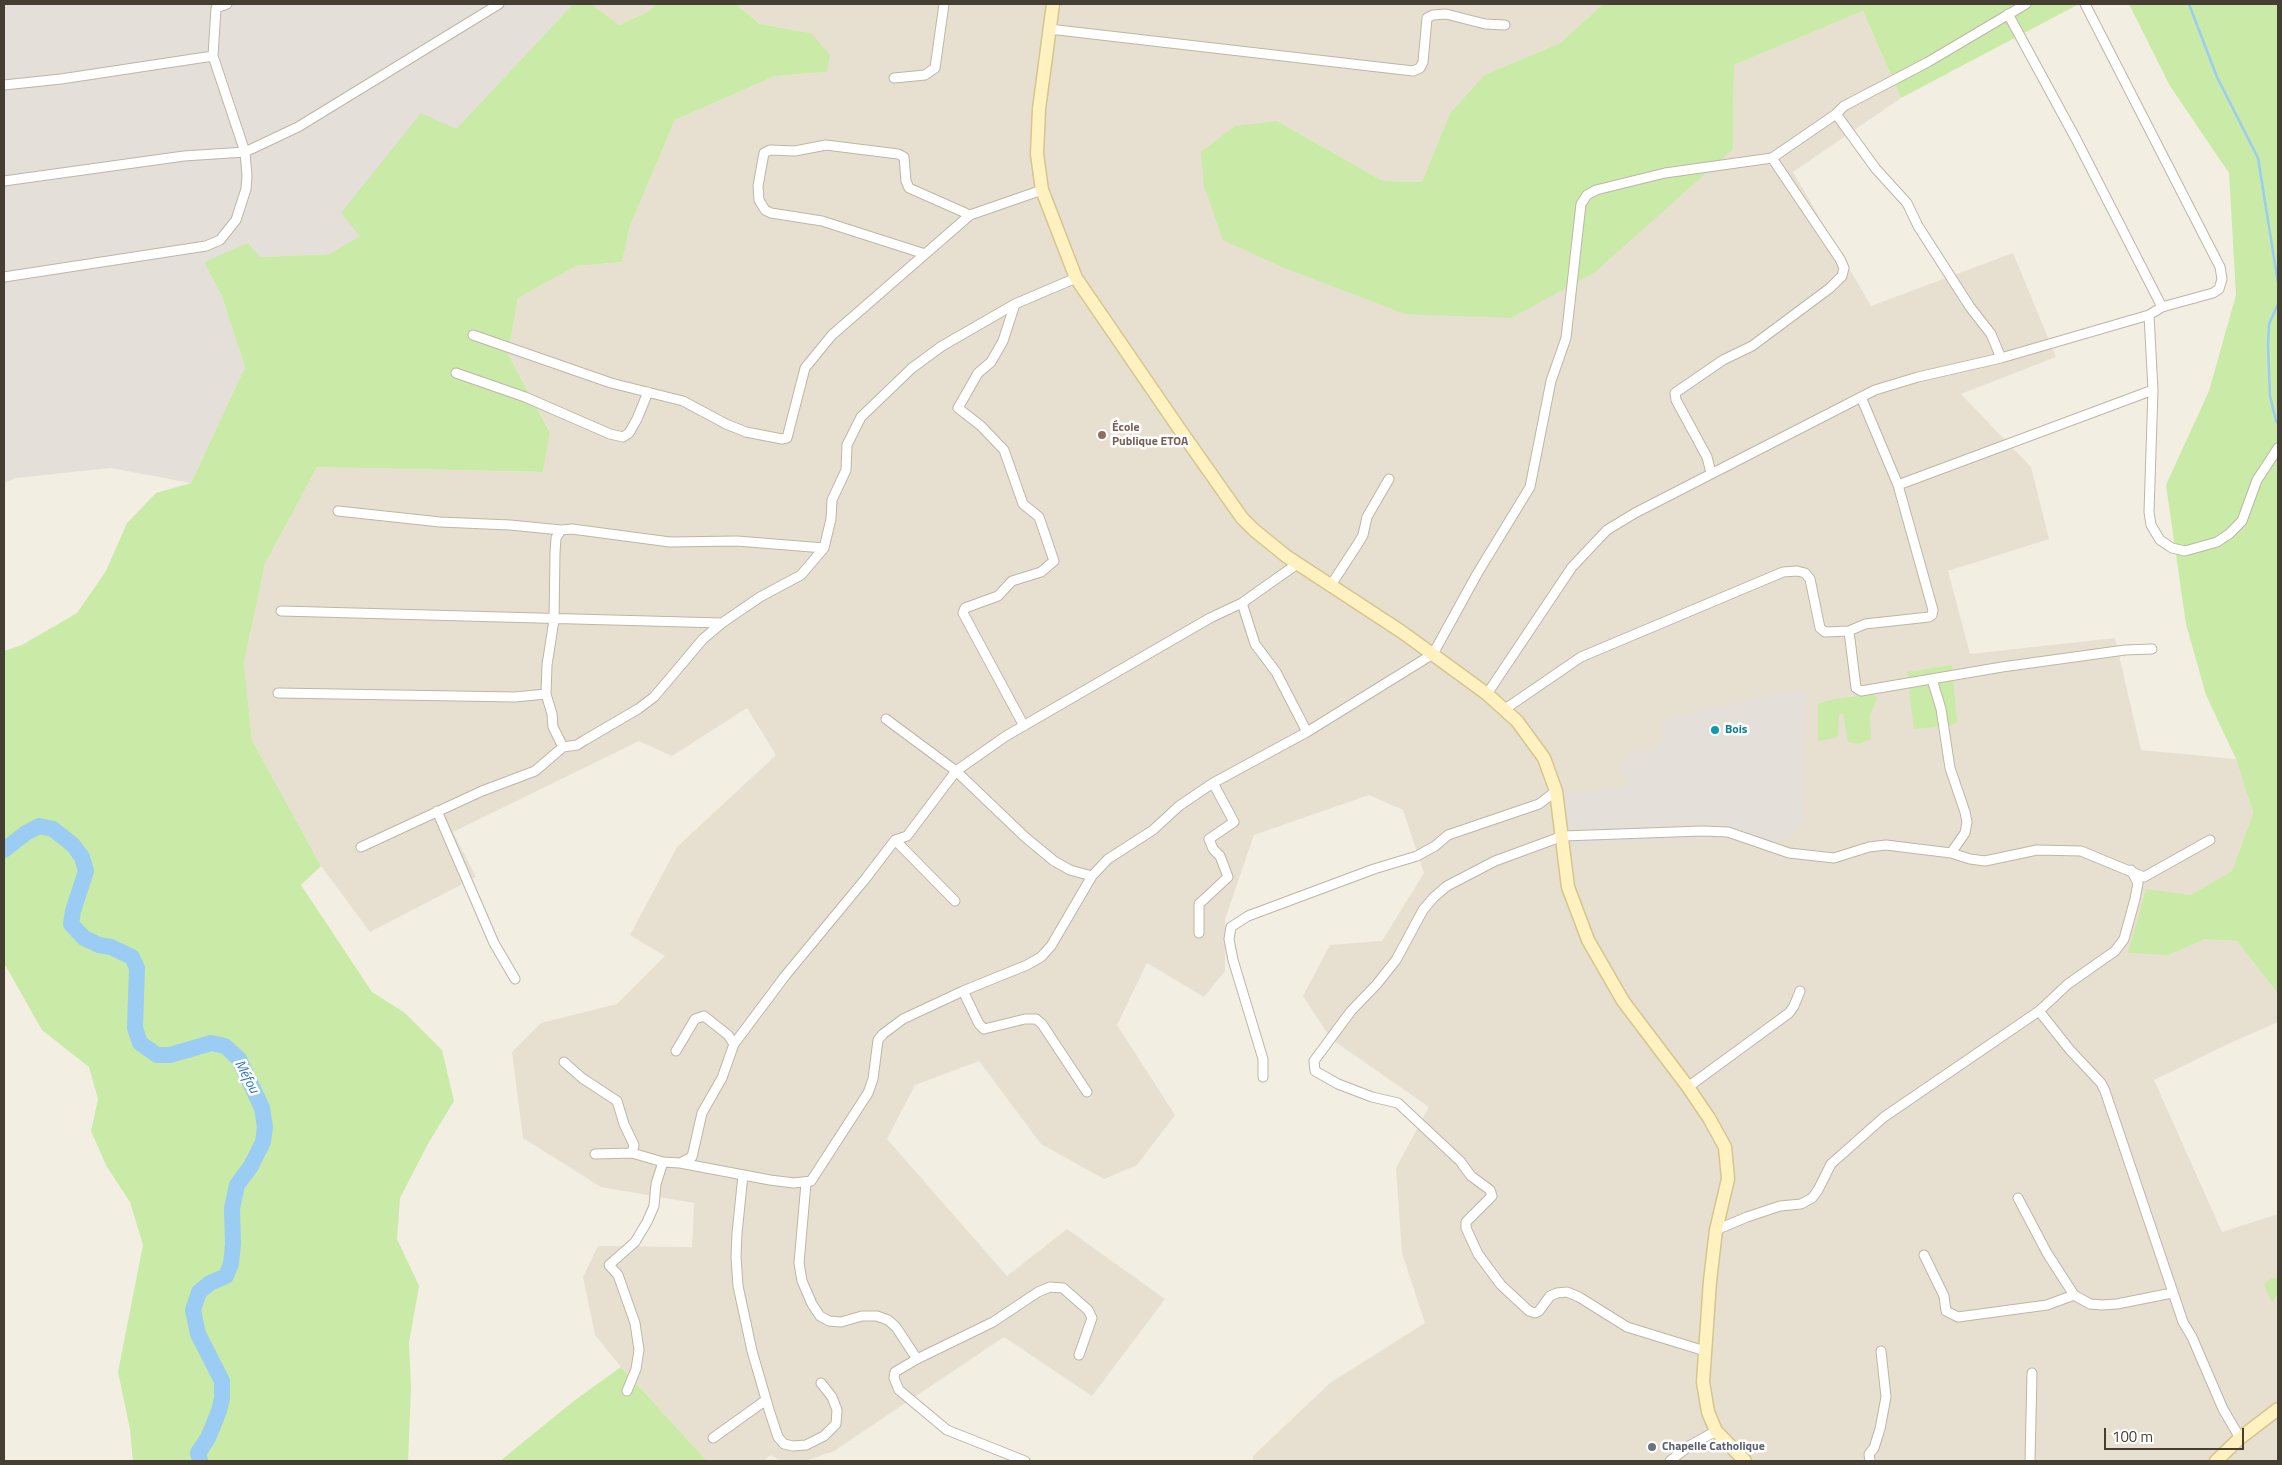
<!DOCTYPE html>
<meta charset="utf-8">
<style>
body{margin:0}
#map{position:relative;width:2282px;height:1465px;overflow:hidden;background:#f2eee2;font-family:"Titillium Web",sans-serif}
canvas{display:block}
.frame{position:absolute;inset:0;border:5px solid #443e33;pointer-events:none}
.scale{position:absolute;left:2104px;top:1428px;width:140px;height:22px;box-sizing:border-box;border:2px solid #443e33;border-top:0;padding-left:6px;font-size:15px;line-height:18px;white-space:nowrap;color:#443e33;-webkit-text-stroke:4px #fff;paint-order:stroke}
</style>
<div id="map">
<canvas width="2282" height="1465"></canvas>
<div class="frame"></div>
<div class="scale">100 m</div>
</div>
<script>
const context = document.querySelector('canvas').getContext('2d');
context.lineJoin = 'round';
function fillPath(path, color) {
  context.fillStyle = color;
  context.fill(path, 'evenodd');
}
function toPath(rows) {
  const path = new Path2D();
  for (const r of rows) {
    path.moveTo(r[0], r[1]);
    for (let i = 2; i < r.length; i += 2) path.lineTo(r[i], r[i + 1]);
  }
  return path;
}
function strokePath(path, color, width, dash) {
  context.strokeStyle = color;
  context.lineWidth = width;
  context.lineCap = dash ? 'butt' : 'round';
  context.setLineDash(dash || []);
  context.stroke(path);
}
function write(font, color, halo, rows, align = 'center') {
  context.font = font + ' "Titillium Web",sans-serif';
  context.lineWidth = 5;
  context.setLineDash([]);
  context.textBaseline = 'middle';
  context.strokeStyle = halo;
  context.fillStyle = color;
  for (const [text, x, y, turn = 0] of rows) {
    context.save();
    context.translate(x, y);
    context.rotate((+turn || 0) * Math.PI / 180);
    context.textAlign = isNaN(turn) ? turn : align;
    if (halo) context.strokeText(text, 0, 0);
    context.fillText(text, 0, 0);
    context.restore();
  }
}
const residential = toPath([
 [591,4,656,4,649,11,620,25],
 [736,4,1603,4,1560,43,1484,75,1450,113,1422,182,1383,181,1277,121,1223,240,1733,149,1734,65,1863,11,1901,98,1793,172,1871,306,2013,253,2056,357,1961,394,2031,467,2049,539,1948,571,1970,654,2115,638,2141,750,2236,759,2253,813,2232,871,2190,895,2169,955,2205,939,2237,941,2278,994,2278,1022,2226,1045,2154,1080,2222,1232,2278,1214,2278,1461,1253,1461,1253,1456,1330,1383,1425,1323,1402,1253,1396,1168,1429,1107,1331,1039,1303,996,1330,945,1382,941,1424,873,1403,810,1369,795,1254,835,1225,919,1225,971,1204,997,1147,963,1117,1025,1175,1115,1137,1165,1104,1179,1041,1144,979,1061,915,1085,887,1139,1007,1276,1067,1229,1165,1299,1092,1396,1004,1337,834,1451,805,1461,780,1461,771,1455,763,1461,707,1461,621,1367,595,1335,583,1277,598,1246,692,1247,694,1203,601,1187,523,1138,512,1052,541,1023,617,1004,665,956,630,935,677,847,776,755,747,708,672,756,639,741,453,832,476,877,370,932,321,866,252,740,244,663,265,564,317,467,543,472,550,431,508,354,518,298,576,266,622,262,630,226,675,120,775,76,827,72,811,33,760,24]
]);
const industrial = toPath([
 [4,4,573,4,456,129,360,236,329,254,260,257,204,262,222,297,245,367,191,483,111,468,16,478,4,483],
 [1801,691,1806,692,1806,715,1802,749,1804,813,1801,825,1794,833,1785,839,1771,843,1749,844,1721,839,1572,845,1570,846,1561,794,1622,788,1626,782,1622,768,1625,757,1632,750,1649,752,1657,750,1663,739,1663,719,1786,692]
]);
const green = toPath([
 [573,4,591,4,620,25,649,11,656,4,736,4,760,24,811,33,830,55,827,72,775,76,675,120,630,226,622,262,576,266,518,298,508,354,550,432,543,472,317,467,265,564,244,663,252,740,321,866,301,885,372,992,405,1013,442,1050,454,1101,429,1142,400,1198,397,1239,419,1286,409,1343,411,1388,408,1461,133,1461,130,1429,118,1372,143,1245,130,1202,107,1167,91,1131,98,1099,89,1067,42,1030,4,963,4,651,22,645,77,613,106,571,127,523,156,493,191,483,245,367,222,297,204,262,248,243,260,257,329,254,360,236,341,213,421,113,456,129],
 [1603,4,2079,4,1901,98,1863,11,1734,65,1733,149,1594,273,1511,318,1405,314,1282,267,1223,240,1204,186,1201,152,1235,126,1277,121,1383,181,1422,182,1450,113,1484,75,1560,43],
 [2129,4,2278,4,2278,994,2237,941,2205,939,2169,955,2128,953,2146,889,2190,895,2232,871,2253,813,2236,759,2206,695,2186,624,2166,485,2209,391,2236,295,2229,173,2170,86],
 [1952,665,1957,722,1950,726,1914,729,1907,672],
 [1874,694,1877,698,1870,716,1871,739,1859,744,1848,742,1843,713,1839,715,1838,737,1818,741,1818,704,1834,699],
 [2272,1278,2278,1278,2278,1292,2272,1303,2264,1284],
 [621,1367,707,1461,500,1461,575,1400]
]);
const stream = toPath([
 [2189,4,2217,77,2258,158,2278,283],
 [2278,304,2269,324,2268,346,2270,396,2276,421,2278,423]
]);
const river = toPath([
 [4,850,26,833,39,826,53,829,73,845,82,857,86,871,73,911,71,924,84,938,99,945,111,947,132,957,137,968,135,1028,140,1043,157,1055,170,1055,211,1043,225,1046,239,1059,262,1108,265,1127,263,1142,251,1166,237,1185,232,1208,233,1244,231,1264,226,1276,210,1283,199,1292,193,1310,198,1334,222,1381,222,1398,219,1411,208,1438,198,1453,200,1461]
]);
const street = toPath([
 [2085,4,2220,267,2222,279,2219,289,2213,293,2162,307],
 [1049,29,1413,71,1420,68,1423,62,1427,18,1433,15,1446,14,1485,24,1505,25],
 [213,56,216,8,227,4],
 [894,78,925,75,935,68,944,4],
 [4,85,61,79,213,56,245,152,247,176,246,189,236,220,220,240,206,246,4,277],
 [1836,114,1876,169,1907,203,1918,226,1970,307,1991,334,2001,358],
 [4,181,184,156,245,152,298,127,499,4],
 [925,254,822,221,771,213,765,210,759,200,758,186,764,153,770,150,795,151,826,145,898,154,904,157,906,181,909,188,970,215],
 [1015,304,1003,341,991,362,978,373,958,408,981,426,1004,450,1023,504,1039,517,1054,561,1041,572,1012,581,998,596,965,608,963,613,1024,726],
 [2149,315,2153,390,2149,512,2151,525,2160,540,2172,548,2185,551,2217,542,2229,534,2242,521,2257,480,2278,448],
 [473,335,611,383,683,401,726,424,746,432,782,439,787,438,805,368,832,335,970,215,1042,190],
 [456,373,525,397,610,434,623,437,629,433,637,419,648,392],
 [1711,473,1707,457,1676,400,1675,393,1723,360,1752,346,1830,288,1842,276,1844,268,1840,259,1772,158],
 [1898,485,2153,390],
 [338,511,440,522,510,525,561,530],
 [1331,585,1359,542,1363,535,1367,517,1389,479],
 [281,611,722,623],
 [1849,631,1856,688,1861,691,2002,667,2125,650,2152,649],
 [1932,679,1941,709,1950,768,1965,812,1967,822,1965,833,1951,853],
 [278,693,515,697,546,694],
 [1487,694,1572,567,1607,530,1635,513,1875,390,1918,377,2001,358,2149,315,2162,307,2076,139,2008,14],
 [1505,709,1581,657,1783,572,1797,571,1805,573,1810,579,1820,628,1825,632,1849,631,1865,624,1929,617,1932,615,1933,610,1898,485,1861,397],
 [886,719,956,771,1006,736,1210,618,1242,603,1297,564],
 [1307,732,1433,654,1477,574,1530,487,1551,381,1566,338,1581,204,1587,195,1596,190,1665,173,1772,158,1836,114,1844,106,1928,62,2026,4],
 [563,747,553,727,552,714,546,694,547,665,554,620,555,553,556,538,561,530,572,529,670,542,737,541,824,548],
 [437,811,494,943,515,979],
 [361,847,482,791,535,771,563,747,577,745,585,740,638,709,654,697,703,639,722,623,760,597,801,575,824,548,831,519,832,500,846,470,847,445,861,417,912,368,942,346,1015,304,1076,278],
 [955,901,895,840,907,836,956,771,1025,837,1054,861,1070,870,1092,876],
 [1199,933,1199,904,1228,877,1220,856,1213,849,1209,839,1234,822,1213,783],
 [963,991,979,1024,984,1029,1025,1019,1036,1019,1042,1024,1087,1092],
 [2039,1011,2070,1050,2101,1083,2105,1091,2183,1322,2192,1337,2223,1409,2240,1438],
 [676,1051,695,1019,704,1016,728,1035,734,1044],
 [564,1062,582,1078,617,1101,624,1124,634,1145,632,1153],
 [1263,1077,1263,1059,1233,960,1229,939,1231,927,1248,916,1374,869,1417,856,1435,846,1448,835,1539,804,1556,791],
 [1688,1087,1789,1013,1794,1006,1800,991],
 [595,1154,632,1153,663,1162,680,1163,770,1180,794,1183,811,1181,868,1093,873,1079,878,1040,883,1034,903,1019,963,991,1027,965,1041,957,1051,946,1092,876,1108,859,1153,830,1179,806,1213,783,1307,732,1276,672,1255,644,1242,603],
 [680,1163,692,1157,702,1113,722,1078,734,1044,785,976,866,878,895,840],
 [743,1175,737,1233,736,1257,738,1286,752,1351,770,1413,778,1437,784,1444,793,1446,806,1445,824,1436,836,1424,837,1410,832,1397,821,1383],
 [806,1183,799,1263,802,1281,812,1304,820,1316,829,1321,841,1322,862,1316,877,1316,888,1320,896,1327,917,1359,993,1322,1038,1292,1050,1287,1063,1288,1088,1310,1092,1318,1079,1355],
 [2018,1198,2047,1253,2074,1295],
 [1716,1230,1747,1217,1780,1206,1801,1204,1812,1198,1818,1190,1831,1164,1884,1117,2039,1011,2068,984,2115,951,2124,939,2135,899,2138,883,2131,870],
 [1924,1255,1944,1296,1946,1311,1958,1317,2047,1305,2074,1295,2090,1304,2102,1305,2117,1304,2172,1293],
 [1705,1351,1627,1327,1579,1297,1567,1292,1557,1293,1550,1296,1539,1311,1535,1313,1529,1311,1501,1285,1478,1254,1466,1228,1466,1222,1492,1196,1490,1190,1471,1176,1460,1161,1398,1103,1372,1097,1338,1084,1315,1071,1314,1061,1351,1011,1377,984,1396,960,1423,910,1434,897,1447,886,1495,861,1563,836,1702,831,1728,832,1789,853,1834,858,1869,847,1886,845,1951,853,1970,859,1985,861,2037,850,2081,851,2144,877,2210,840],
 [917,1359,895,1372,894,1378,899,1390,947,1430,1025,1461],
 [627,1391,636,1369,639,1350,635,1323,618,1275,609,1265,635,1242,647,1222,654,1206,656,1184,663,1162],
 [713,1438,766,1400],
 [1670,1461,1689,1446,1716,1431],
 [1870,1461,1869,1454,1874,1448,1880,1429,1886,1397,1881,1351],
 [2030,1461,2032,1373]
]);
const secondary = toPath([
 [1053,4,1039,109,1037,154,1042,190,1076,278,1178,427,1242,518,1254,530,1286,556,1402,632,1487,694,1517,721,1544,758,1556,791,1568,887,1588,940,1623,1001,1688,1087,1709,1118,1725,1147,1728,1179,1716,1230,1710,1281,1703,1382,1708,1412,1716,1431,1745,1461],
 [2216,1461,2240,1438,2278,1409]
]);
const markers = [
 [1102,435,5,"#8d6e63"],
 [1715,730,5,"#0f9aa8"],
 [1652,1447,5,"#6b7280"]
];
const educationNames = [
 ["École",1112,428],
 ["Publique ETOA",1112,442]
];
const cultureNames = [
 ["Bois",1725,730]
];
const worshipNames = [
 ["Chapelle Catholique",1662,1447]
];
const waterNames = [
 ["Méfou",246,1077,62]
];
fillPath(residential, '#e7e0d0');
fillPath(industrial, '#e4dfd8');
fillPath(green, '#caeaa8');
strokePath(stream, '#9accf4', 2.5);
strokePath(river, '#9accf4', 16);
strokePath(street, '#beb6a5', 11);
strokePath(secondary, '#d5c58f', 15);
strokePath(street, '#fff', 9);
strokePath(secondary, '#fff2c0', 12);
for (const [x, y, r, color] of markers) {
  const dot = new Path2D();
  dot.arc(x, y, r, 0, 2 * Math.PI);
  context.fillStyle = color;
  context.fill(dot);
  strokePath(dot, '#fff', 2);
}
write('bold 12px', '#785e54', '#fff', educationNames, 'left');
write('bold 12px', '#0d838f', '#fff', cultureNames, 'left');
write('bold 12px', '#5b616d', '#fff', worshipNames, 'left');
write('italic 14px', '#2774b5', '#fff', waterNames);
</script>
